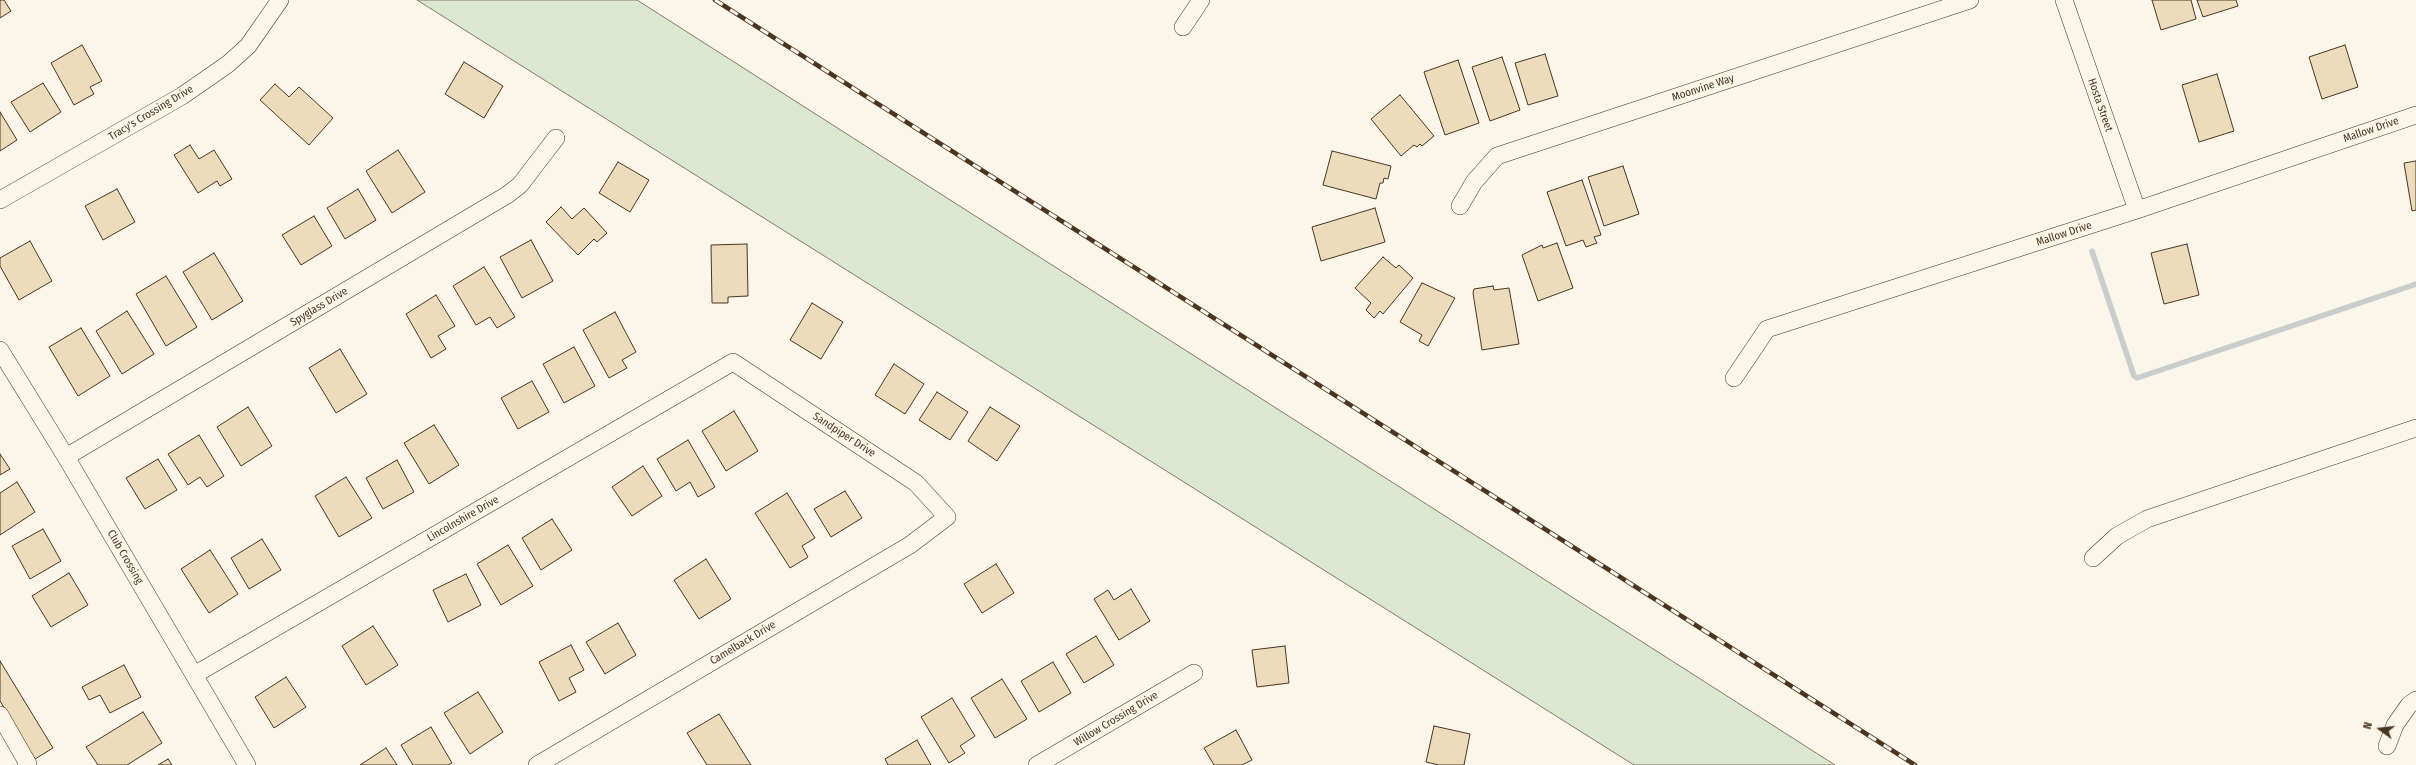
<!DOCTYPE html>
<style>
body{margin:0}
#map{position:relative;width:2416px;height:765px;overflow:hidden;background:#fbf6e9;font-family:"Fira Sans Condensed",sans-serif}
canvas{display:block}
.north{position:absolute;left:2360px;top:709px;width:40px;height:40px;-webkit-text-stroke:3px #fbf6e9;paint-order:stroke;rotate:285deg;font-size:11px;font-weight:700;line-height:16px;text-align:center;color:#4a3520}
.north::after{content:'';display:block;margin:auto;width:14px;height:18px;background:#4a3520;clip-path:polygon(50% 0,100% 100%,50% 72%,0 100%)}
</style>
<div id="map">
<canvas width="2416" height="765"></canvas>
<div class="north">N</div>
</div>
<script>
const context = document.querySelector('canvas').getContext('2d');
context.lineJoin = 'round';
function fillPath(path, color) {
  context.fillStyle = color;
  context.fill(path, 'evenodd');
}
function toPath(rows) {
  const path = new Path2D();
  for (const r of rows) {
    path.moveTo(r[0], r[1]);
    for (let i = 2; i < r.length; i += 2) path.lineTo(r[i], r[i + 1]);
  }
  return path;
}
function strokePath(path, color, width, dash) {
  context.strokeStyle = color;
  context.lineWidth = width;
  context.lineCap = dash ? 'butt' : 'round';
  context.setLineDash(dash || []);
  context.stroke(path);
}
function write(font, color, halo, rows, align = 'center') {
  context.font = font + ' "Fira Sans Condensed",sans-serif';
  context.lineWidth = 3;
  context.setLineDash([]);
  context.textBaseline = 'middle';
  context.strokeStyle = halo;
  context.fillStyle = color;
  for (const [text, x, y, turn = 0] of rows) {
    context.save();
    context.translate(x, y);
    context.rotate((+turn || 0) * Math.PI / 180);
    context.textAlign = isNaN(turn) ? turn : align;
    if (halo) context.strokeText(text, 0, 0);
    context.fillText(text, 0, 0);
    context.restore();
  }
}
const green = toPath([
 [417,0,637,0,1835,765,1634,765,417,0]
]);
const stream = toPath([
 [2092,251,2134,376,2137,378,2416,284]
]);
const building = toPath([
 [0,0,4,0,11,11,0,18,0,0],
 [2152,0,2191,0,2196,19,2161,30,2152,0],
 [2197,0,2236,0,2238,6,2203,17,2197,0],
 [82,45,102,81,90,87,94,94,74,105,51,63,82,45],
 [2345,45,2358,87,2322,99,2309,57,2345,45],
 [1545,54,1558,96,1528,105,1515,63,1545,54],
 [1502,57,1520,110,1490,121,1472,67,1502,57],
 [1458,60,1479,123,1445,135,1424,72,1458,60],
 [464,62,503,86,484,118,445,94,464,62],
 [2217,74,2234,131,2199,142,2182,85,2217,74],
 [43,83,61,112,30,132,11,102,43,83],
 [275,84,289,97,299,87,333,118,309,145,260,100,275,84],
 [1400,95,1434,136,1422,146,1420,144,1417,147,1414,145,1401,156,1371,119,1400,95],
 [0,112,17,140,0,151,0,112],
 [190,145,199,159,214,150,232,179,220,186,217,181,198,193,174,155,190,145],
 [398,150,425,192,392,213,366,171,398,150],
 [1332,151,1391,166,1388,179,1384,178,1383,183,1380,183,1376,199,1323,185,1332,151],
 [2416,161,2416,210,2412,211,2404,163,2416,161],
 [618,162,649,180,630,212,599,193,618,162],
 [1623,166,1639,214,1604,226,1588,177,1623,166],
 [1582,180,1601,235,1594,237,1597,243,1586,247,1583,240,1566,246,1547,192,1582,180],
 [117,189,135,222,103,240,85,206,117,189],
 [358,189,376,220,345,239,327,208,358,189],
 [561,207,572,219,584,208,607,233,597,242,594,239,578,255,546,222,561,207],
 [1375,208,1385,242,1321,261,1312,227,1375,208],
 [314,216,332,246,301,265,282,235,314,216],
 [531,240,553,281,522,298,500,257,531,240],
 [30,241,52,281,19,300,0,266,0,258,30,241],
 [1557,243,1573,288,1538,301,1522,255,1542,245,1543,248,1557,243],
 [747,244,748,296,728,297,728,303,712,303,711,245,747,244],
 [2187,244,2199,295,2164,304,2151,253,2187,244],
 [214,253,243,301,212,320,183,272,214,253],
 [1383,257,1396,268,1399,265,1413,278,1383,314,1380,311,1374,318,1366,310,1371,303,1355,288,1383,257],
 [484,267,515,317,497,328,490,317,476,325,453,286,484,267],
 [166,276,197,327,166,346,136,294,166,276],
 [1422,283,1455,298,1428,346,1419,341,1422,335,1400,322,1422,283],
 [1493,286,1494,290,1509,288,1519,344,1482,350,1473,293,1474,289,1493,286],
 [436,295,455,326,438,336,446,349,431,358,406,314,436,295],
 [812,303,843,322,821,359,790,340,812,303],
 [127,311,154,354,122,374,96,331,127,311],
 [615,312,636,352,622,360,627,368,609,378,583,330,615,312],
 [81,328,110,376,78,396,49,347,81,328],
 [574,347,595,386,564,403,543,364,574,347],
 [340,349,367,394,336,413,309,368,340,349],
 [894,364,924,384,905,414,875,395,894,364],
 [532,381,549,412,518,429,501,398,532,381],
 [937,392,968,412,950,440,919,420,937,392],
 [248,407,272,446,241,466,217,427,248,407],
 [990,407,1020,426,997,461,968,441,990,407],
 [734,411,758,451,726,471,702,431,734,411],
 [434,425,459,465,429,484,404,443,434,425],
 [199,435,224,476,207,487,200,477,188,485,168,454,199,435],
 [688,440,715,487,698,497,690,482,676,491,657,459,688,440],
 [0,454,10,469,0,475,0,454],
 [158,459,177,490,145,509,126,478,158,459],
 [397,460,414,492,383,509,366,478,397,460],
 [643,466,662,496,632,516,612,487,643,466],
 [346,477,372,518,339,537,315,496,346,477],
 [17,482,35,512,0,535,0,493,17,482],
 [845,491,862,518,831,537,814,509,845,491],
 [787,493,815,538,802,546,808,557,790,568,755,513,787,493],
 [552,519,572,550,541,570,522,538,552,519],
 [43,529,61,561,30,579,12,546,43,529],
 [262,539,281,570,249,589,231,558,262,539],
 [508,545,533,586,501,605,477,564,508,545],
 [210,550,238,594,209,613,181,569,210,550],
 [706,559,731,599,699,619,674,580,706,559],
 [996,564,1014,593,982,613,964,584,996,564],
 [69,573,88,605,51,627,32,596,69,573],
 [466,574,481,605,448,622,433,590,466,574],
 [1131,589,1150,621,1119,640,1094,599,1108,590,1114,600,1131,589],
 [618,623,636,655,605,674,586,642,618,623],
 [373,626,398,665,366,685,342,646,373,626],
 [1096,636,1114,665,1084,683,1066,654,1096,636],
 [571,645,584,670,569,678,576,692,559,701,539,662,571,645],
 [1285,646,1289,683,1257,687,1252,650,1285,646],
 [0,661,53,748,35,759,0,701,0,661],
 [1053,662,1071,693,1039,712,1021,681,1053,662],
 [124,665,141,697,110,713,100,695,89,700,82,687,124,665],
 [286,677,306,707,274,728,255,697,286,677],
 [1002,679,1027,719,995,738,971,698,1002,679],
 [478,692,503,732,470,754,444,713,478,692],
 [952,698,975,736,960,746,965,753,949,763,921,717,952,698],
 [143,712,162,743,127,765,98,765,86,747,143,712],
 [719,714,751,765,707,765,687,733,719,714],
 [1434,726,1470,734,1464,765,1439,765,1426,762,1434,726],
 [431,727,452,763,448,765,413,765,401,745,431,727],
 [1236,730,1252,760,1242,765,1214,765,1204,748,1236,730],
 [917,740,931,765,888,765,885,759,917,740],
 [386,748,397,765,360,765,386,748],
 [168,759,172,765,158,765,168,759]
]);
const street = toPath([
 [2064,0,2137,210],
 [1183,27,1201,0],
 [0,200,182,96,228,64,248,46,280,0],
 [1460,206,1474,182,1497,156,1970,0],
 [0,350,66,457,247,765],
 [1734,378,1767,329,2137,210,2416,115],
 [66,457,507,195,520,185,556,138],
 [2093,558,2117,536,2147,519,2416,428],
 [194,675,733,362,916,483,947,517,910,545,537,765],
 [0,715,28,764,26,765],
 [2387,746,2395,725,2409,705,2416,700],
 [1037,765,1194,673]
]);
const rail = toPath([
 [715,0,1915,765]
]);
const streetNames = [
 ["Moonvine Way",1703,88,-18],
 ["Hosta Street",2100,105,71],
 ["Tracy's Crossing Drive",151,113,-31],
 ["Mallow Drive",2371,130,-19],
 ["Mallow Drive",2064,234,-18],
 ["Spyglass Drive",319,307,-31],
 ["Sandpiper Drive",844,435,33],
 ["Lincolnshire Drive",463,519,-30],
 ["Club Crossing",125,557,60],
 ["Camelback Drive",743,643,-31],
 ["Willow Crossing Drive",1116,719,-31]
];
fillPath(green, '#dce7d0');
strokePath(green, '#887966', 1);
strokePath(stream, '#c9cecd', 5.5);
fillPath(building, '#ecdcbc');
strokePath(building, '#4a3520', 1);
strokePath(street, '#4a3520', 18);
strokePath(street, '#fbf6e9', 17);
strokePath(rail, '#4a3520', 4.5);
strokePath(rail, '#fbf6e9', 3, [9]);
write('11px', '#4a3520', '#fbf6e9', streetNames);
</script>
